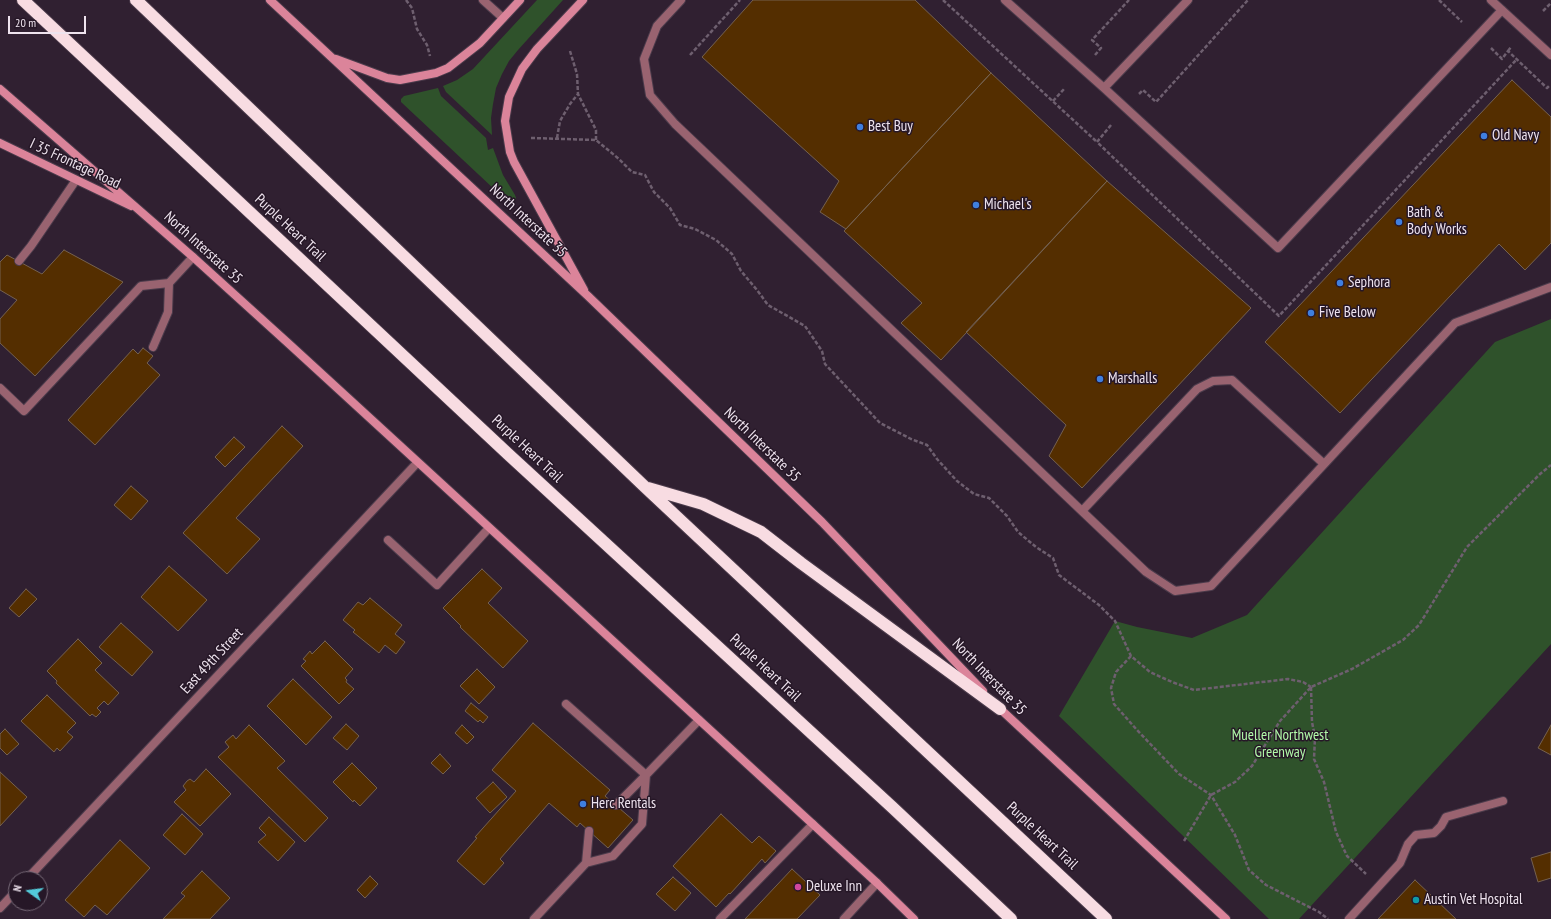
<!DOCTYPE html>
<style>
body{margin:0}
#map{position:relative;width:1551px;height:919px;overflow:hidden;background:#302031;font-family:"PT Sans Narrow",sans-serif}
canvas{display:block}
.north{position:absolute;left:8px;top:871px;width:40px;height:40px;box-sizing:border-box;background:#261727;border:1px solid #766977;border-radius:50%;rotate:284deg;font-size:11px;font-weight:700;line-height:16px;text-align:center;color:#eee3ee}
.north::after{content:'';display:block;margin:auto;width:14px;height:18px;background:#53cbda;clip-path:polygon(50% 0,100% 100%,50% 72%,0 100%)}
.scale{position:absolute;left:8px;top:16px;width:78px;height:18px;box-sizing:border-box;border:2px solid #eee3ee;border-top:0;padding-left:5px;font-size:12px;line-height:14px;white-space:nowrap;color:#eee3ee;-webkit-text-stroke:3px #261727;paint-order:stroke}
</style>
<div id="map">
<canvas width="1551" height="919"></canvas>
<div class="north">N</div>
<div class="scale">20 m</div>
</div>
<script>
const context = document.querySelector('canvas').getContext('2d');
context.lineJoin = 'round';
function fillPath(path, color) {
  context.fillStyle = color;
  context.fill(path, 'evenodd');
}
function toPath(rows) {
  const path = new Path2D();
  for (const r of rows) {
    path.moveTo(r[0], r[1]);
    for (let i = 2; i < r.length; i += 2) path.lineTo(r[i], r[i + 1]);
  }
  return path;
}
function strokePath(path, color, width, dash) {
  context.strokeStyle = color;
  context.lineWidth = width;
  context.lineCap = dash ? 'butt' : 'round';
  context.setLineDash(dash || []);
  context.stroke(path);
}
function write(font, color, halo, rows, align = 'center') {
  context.font = font + ' "PT Sans Narrow",sans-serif';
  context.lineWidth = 3;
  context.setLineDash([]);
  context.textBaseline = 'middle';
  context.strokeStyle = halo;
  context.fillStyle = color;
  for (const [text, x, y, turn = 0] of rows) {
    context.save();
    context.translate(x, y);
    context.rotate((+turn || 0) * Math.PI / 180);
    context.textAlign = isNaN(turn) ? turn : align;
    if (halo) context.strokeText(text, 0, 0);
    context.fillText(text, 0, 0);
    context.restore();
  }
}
const green = toPath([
 [537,0,563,0,518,50,509,61,502,74,496,88,493,104,491,118,492,135,446,92,443,86,457,80,473,69],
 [438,88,441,96,486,138,488,150,493,148,503,175,515,195,516,198,514,203,509,203,401,102,401,99,404,96],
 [1551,319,1551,644,1299,919,1269,919,1059,716,1115,621,1137,627,1192,638,1247,615,1495,342]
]);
const building = toPath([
 [753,0,915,0,991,73,846,229,820,212,839,181,702,57,753,0],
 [991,73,1107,181,941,360,901,323,922,303,844,231,991,73],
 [1512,80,1551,117,1551,243,1525,270,1499,244,1340,413,1265,342,1512,80],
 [1107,181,1251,308,1082,488,1049,456,1066,425,966,332,1107,181],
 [64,250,123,282,35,376,0,343,0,319,17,300,0,290,0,262,7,255,42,274,64,250],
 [143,348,153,356,147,363,160,375,95,445,68,420,133,349,138,354,143,348],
 [282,426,303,446,236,518,260,539,227,574,183,533,282,426],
 [234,437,245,447,225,467,215,457,234,437],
 [131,486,148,501,131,520,114,505,131,486],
 [169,566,207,600,178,631,141,597,169,566],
 [482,569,502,588,488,603,528,641,503,668,460,627,461,626,443,608,482,569],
 [26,589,37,599,19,617,9,608,26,589],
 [370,598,402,625,395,634,405,642,396,654,385,645,379,653,353,632,355,630,343,620,358,602,363,605,370,598],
 [121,623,153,652,132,676,99,647,121,623],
 [78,639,102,663,95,670,119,693,108,705,104,701,97,708,101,712,96,717,92,714,90,716,56,683,57,681,47,671,78,639],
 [325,641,353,669,345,678,347,680,346,682,354,689,339,704,301,666,306,661,303,659,310,651,312,654,325,641],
 [477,669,495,687,479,704,460,686,477,669],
 [293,679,332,717,306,745,267,706,293,679],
 [47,695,76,723,67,732,73,737,60,751,57,748,54,752,21,721,47,695],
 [471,703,488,717,483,723,480,720,478,722,465,711,471,703],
 [533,723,610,790,605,796,633,820,608,848,580,823,577,827,549,803,500,859,504,863,484,885,457,861,477,838,475,837,516,791,492,770,533,723],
 [346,724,359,736,347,750,333,738,346,724],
 [249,725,285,761,277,768,328,818,305,842,218,757,229,747,225,742,233,735,236,739,249,725],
 [462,725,474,737,467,744,455,733,462,725],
 [1551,725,1551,755,1538,748,1551,725],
 [5,729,19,744,7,755,0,748,0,734,5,729],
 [440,754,451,766,443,774,431,763,440,754],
 [352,763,377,788,360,806,354,800,353,802,333,782,352,763],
 [206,769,231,794,200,826,174,802,186,790,183,786,187,781,190,779,194,782,206,769],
 [0,772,27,797,0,826,0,772],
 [493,782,507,797,490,813,476,798,493,782],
 [182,814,203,834,185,855,163,835,182,814],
 [721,814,752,843,759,836,776,851,765,863,762,859,730,894,729,893,716,907,673,866,721,814],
 [269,817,295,842,278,861,258,842,266,835,259,828,269,817],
 [120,840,150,868,107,915,95,905,84,917,65,900,120,840],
 [1551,852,1551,878,1538,882,1531,858,1551,852],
 [792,869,820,895,797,919,745,919,792,869],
 [202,871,230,898,210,919,163,919,185,896,181,893,202,871],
 [370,876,378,884,365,898,357,890,370,876],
 [673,877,691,893,675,911,656,894,673,877],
 [1415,880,1456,919,1378,919,1415,880]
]);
const path = toPath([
 [406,0,412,8,417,29,427,45,430,56],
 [943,0,1097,142],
 [1439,0,1462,22],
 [1543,11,1551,3],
 [1491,48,1502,59,1508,51,1547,88,1550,85],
 [570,51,577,74,578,94],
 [1508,51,1511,47],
 [690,55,740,0],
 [1095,55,1101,48,1092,40,1129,0],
 [1139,94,1143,90,1156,102,1248,0],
 [1053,101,1065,88],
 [1111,125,1097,142,1279,316,1517,59],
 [531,138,596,140,619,159,632,172,645,175,654,192,670,208,680,225,695,229,716,240,732,254,741,271,757,290,768,305,805,326,822,351,825,364,880,423,911,439,927,445,937,459,957,481,974,494,989,498,1007,516,1018,532,1036,547,1053,558,1059,575,1099,605,1115,621,1131,656,1150,672,1172,682,1194,690,1288,679,1303,682,1311,687],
 [557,138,560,121,570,104,578,94,596,130,596,140],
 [1131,656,1116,672,1111,688,1114,704,1137,730,1179,774,1211,795,1235,835,1249,870,1266,885,1319,912,1328,919],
 [1311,687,1312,722,1315,737,1314,759,1324,782,1336,832,1347,856,1366,874],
 [1184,841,1211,795,1235,782,1252,766,1280,721,1311,687,1352,669,1403,640,1419,625,1467,547,1540,474,1551,465]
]);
const lane = toPath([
 [483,0,503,18],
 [681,0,657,26,644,59,650,95,675,124,1146,572,1175,591,1211,586,1455,323,1551,287],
 [1005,0,1104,88,1278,248,1502,10],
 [1491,0,1551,55],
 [1104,88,1188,0],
 [19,261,31,246,76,180],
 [153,347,168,312,169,283,193,257],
 [0,388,24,411,141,286,169,283],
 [1082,511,1197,389,1213,381,1232,380,1324,464],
 [388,540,437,585,489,528],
 [566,704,646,775,699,720],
 [589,831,586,863,613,856,642,824,646,775,616,805],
 [534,919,586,863],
 [720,919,813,824],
 [844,919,877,883],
 [1349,919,1400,863,1408,844,1416,835,1434,833,1441,826,1446,817,1503,801]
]);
const street = toPath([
 [27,879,417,463],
 [0,908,16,891]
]);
const secondary = toPath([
 [270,0,588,296,822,522,983,691],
 [583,0,537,49,522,69,509,97,505,121,510,152,514,162,584,290],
 [336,59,387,78,400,80,436,73,448,68,480,43,520,0],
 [0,89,193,257,288,343,877,883,914,919],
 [0,143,131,206],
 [996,705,1226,919]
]);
const highway = toPath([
 [23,0,508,454,892,807,1011,919],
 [136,0,645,487,1106,919],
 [648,488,703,504,761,532,801,563,1000,709]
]);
const markers = [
 [860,127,4,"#3f7fe0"],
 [1484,136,4,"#3f7fe0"],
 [976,205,4,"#3f7fe0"],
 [1399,222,4,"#3f7fe0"],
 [1340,283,4,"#3f7fe0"],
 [1311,313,4,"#3f7fe0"],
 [1100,379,4,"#3f7fe0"],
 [583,804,4,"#3f7fe0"],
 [798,887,4,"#d1479c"],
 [1416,900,4,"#0f9aa8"]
];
const poiNames = [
 ["Best Buy",868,127],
 ["Old Navy",1492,136],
 ["Michael's",984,205],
 ["Bath &",1407,213],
 ["Body Works",1407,230],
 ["Sephora",1348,283],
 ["Five Below",1319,313],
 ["Marshalls",1108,379],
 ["Herc Rentals",591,804],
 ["Deluxe Inn",806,887],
 ["Austin Vet Hospital",1424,900]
];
const streetNames = [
 ["I 35 Frontage Road",75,164,25],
 ["North Interstate 35",528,221,43],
 ["Purple Heart Trail",290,228,43],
 ["North Interstate 35",203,248,42],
 ["North Interstate 35",762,445,44],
 ["Purple Heart Trail",527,449,43],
 ["East 49th Street",212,661,-47],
 ["Purple Heart Trail",765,668,43],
 ["North Interstate 35",989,677,46],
 ["Purple Heart Trail",1042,836,43]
];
const parkNames = [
 ["Mueller Northwest",1280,736],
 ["Greenway",1280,753]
];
fillPath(green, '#2f522b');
fillPath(building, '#542e00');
strokePath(building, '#75614f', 1);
strokePath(lane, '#4b3b4b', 10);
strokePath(street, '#4b3b4b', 10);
strokePath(secondary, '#4b3b4b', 10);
strokePath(highway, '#4b3b4b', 14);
strokePath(path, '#6e5f6f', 2.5, [4, 2]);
strokePath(lane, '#996370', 8);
strokePath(street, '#996370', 8);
strokePath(secondary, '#db849a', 8);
strokePath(highway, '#f8dce2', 12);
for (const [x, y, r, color] of markers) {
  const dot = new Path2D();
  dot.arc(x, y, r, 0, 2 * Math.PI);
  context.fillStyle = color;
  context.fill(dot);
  strokePath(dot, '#261727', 1.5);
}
write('15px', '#eee3ee', '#261727', poiNames, 'left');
write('15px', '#eee3ee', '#261727', streetNames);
write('15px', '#b1f9a8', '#261727', parkNames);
</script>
